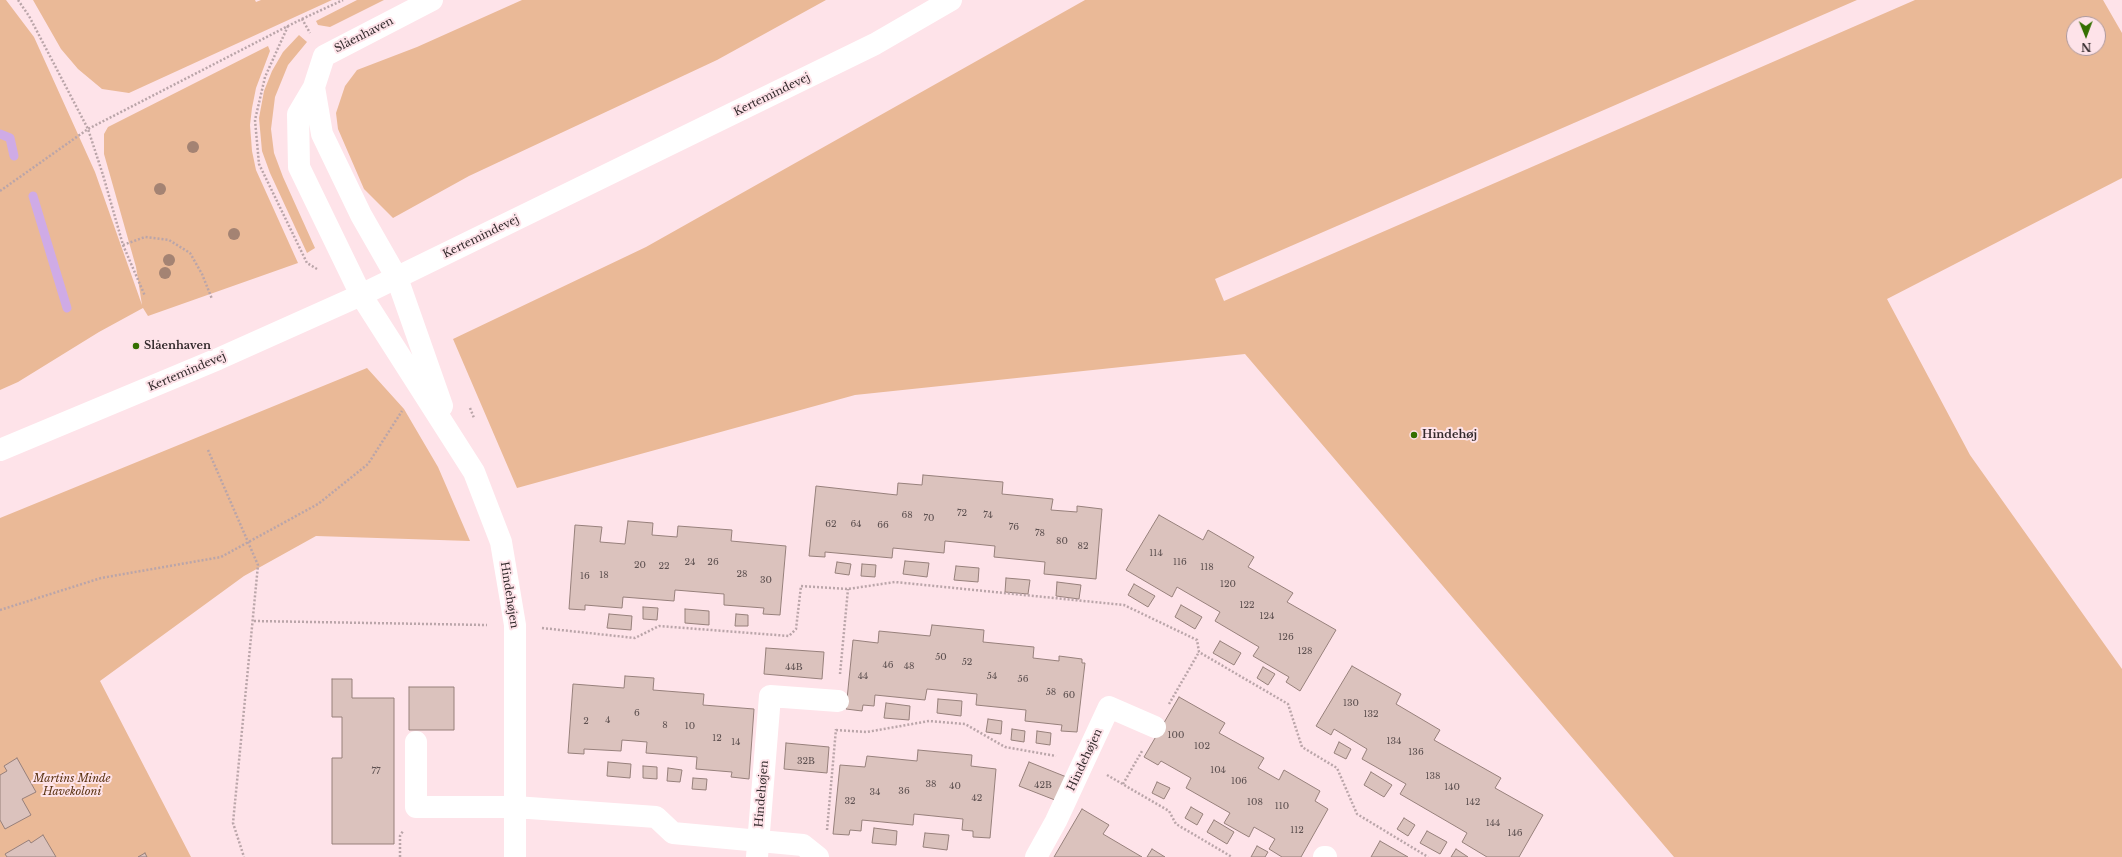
<!DOCTYPE html>
<meta charset="utf-8">
<style>
body{margin:0}
#map{position:relative;width:2122px;height:857px;overflow:hidden;background:#fee3e9;font-family:"Libre Baskerville",serif}
canvas{display:block}
.north{position:absolute;left:2066px;top:16px;width:40px;height:40px;box-sizing:border-box;background:#fee3e9;border:1px solid #ad999d;border-radius:50%;rotate:179deg;font-size:11px;font-weight:700;line-height:16px;text-align:center;color:#332a2c}
.north::after{content:'';display:block;margin:auto;width:14px;height:18px;background:#346f00;clip-path:polygon(50% 0,100% 100%,50% 72%,0 100%)}
</style>
<div id="map">
<canvas width="2122" height="857"></canvas>
<div class="north">N</div>
</div>
<script>
const context = document.querySelector('canvas').getContext('2d');
context.lineJoin = 'round';
function fillPath(path, color) {
  context.fillStyle = color;
  context.fill(path, 'evenodd');
}
function toPath(rows) {
  const path = new Path2D();
  for (const r of rows) {
    path.moveTo(r[0], r[1]);
    for (let i = 2; i < r.length; i += 2) path.lineTo(r[i], r[i + 1]);
  }
  return path;
}
function strokePath(path, color, width, dash) {
  context.strokeStyle = color;
  context.lineWidth = width;
  context.lineCap = dash ? 'butt' : 'round';
  context.setLineDash(dash || []);
  context.stroke(path);
}
function write(font, color, halo, rows, align = 'center') {
  context.font = font + ' "Libre Baskerville",serif';
  context.lineWidth = 4;
  context.setLineDash([]);
  context.textBaseline = 'middle';
  context.strokeStyle = halo;
  context.fillStyle = color;
  for (const [text, x, y, turn = 0] of rows) {
    context.save();
    context.translate(x, y);
    context.rotate((+turn || 0) * Math.PI / 180);
    context.textAlign = isNaN(turn) ? turn : align;
    if (halo) context.strokeText(text, 0, 0);
    context.fillText(text, 0, 0);
    context.restore();
  }
}
const green = toPath([
 [0,0,6,0,34,37,95,172,142,305,136,267,104,154,104,134,108,127,268,46,270,51,256,88,252,108,250,125,252,151,256,170,298,263,148,316,143,308,99,332,18,382,0,390],
 [33,0,255,0,256,2,261,0,332,0,129,93,102,89,78,69,61,49],
 [357,0,384,0,330,27,318,25,316,21],
 [522,0,826,0,717,60,469,176,393,218,364,189,338,129,336,113,345,86,357,70,417,47],
 [1085,0,1857,0,1215,279,1224,301,1915,0,2103,0,2122,33,2122,178,1887,299,1970,455,2122,669,2122,857,1674,857,1245,354,855,395,517,488,453,339,646,247],
 [2074,24,2098,24,2098,48,2074,48],
 [299,35,307,42,288,65,275,97,271,129,274,153,283,177,315,248,307,253,270,173,262,151,259,118,264,91,272,71,283,52],
 [367,368,404,409,438,467,470,541,316,536,244,576,100,681,191,857,0,857,0,518]
]);
const stream = toPath([
 [0,134,10,138,14,156],
 [33,196,67,308]
]);
const building = toPath([
 [923,475,1003,482,1002,494,1053,499,1051,510,1077,512,1077,506,1102,509,1096,579,1044,574,1045,562,994,557,995,546,945,541,944,553,893,548,892,558,825,552,825,557,809,556,816,486,897,495,898,483,922,485,923,475],
 [1159,515,1203,540,1208,530,1254,557,1248,567,1293,593,1287,602,1336,630,1300,691,1286,682,1289,677,1253,656,1259,647,1215,621,1220,612,1177,587,1172,597,1126,570,1159,515],
 [628,521,653,523,652,535,677,537,678,526,732,530,731,541,786,546,780,615,763,614,764,608,724,605,724,594,675,590,674,601,623,597,622,608,585,605,585,610,569,609,575,525,602,527,600,542,625,544,628,521],
 [905,561,929,563,927,577,903,574,905,561],
 [837,562,851,564,849,575,835,573,837,562],
 [862,564,876,565,875,577,861,576,862,564],
 [956,566,979,568,978,582,954,580,956,566],
 [1006,578,1030,580,1028,594,1005,592,1006,578],
 [1057,582,1081,585,1079,599,1056,596,1057,582],
 [1134,584,1155,596,1148,607,1128,595,1134,584],
 [1181,605,1202,617,1195,629,1175,617,1181,605],
 [643,607,658,608,657,620,643,619,643,607],
 [685,609,709,611,709,625,685,623,685,609],
 [609,614,632,616,631,630,607,628,609,614],
 [736,614,748,615,748,626,735,626,736,614],
 [932,625,984,630,983,642,1034,647,1033,658,1059,661,1059,656,1082,659,1082,663,1085,663,1077,732,1061,731,1062,725,1025,721,1026,710,976,705,977,694,927,689,925,700,875,695,874,706,863,705,862,711,846,709,853,640,878,643,879,631,930,636,932,625],
 [1220,641,1241,653,1234,665,1213,653,1220,641],
 [766,648,824,652,822,679,764,674,766,648],
 [1352,666,1401,694,1396,704,1440,730,1434,740,1501,778,1495,788,1543,815,1519,857,1487,857,1462,842,1467,833,1400,794,1406,784,1362,759,1367,749,1334,729,1331,735,1316,726,1352,666],
 [1263,667,1275,674,1268,685,1257,678,1263,667],
 [625,676,654,678,653,690,704,694,703,705,754,709,749,779,731,777,732,772,696,769,697,757,646,753,647,742,622,740,621,751,584,749,584,754,568,753,573,684,624,688,625,676],
 [332,679,352,679,352,698,394,698,394,844,332,844,332,758,342,758,342,717,332,717,332,679],
 [409,687,454,687,454,730,409,730,409,687],
 [1179,697,1225,723,1219,733,1264,758,1258,768,1279,780,1284,770,1320,791,1315,801,1328,809,1301,857,1282,857,1269,849,1275,839,1254,827,1249,837,1224,823,1230,813,1186,788,1191,778,1161,761,1158,765,1144,757,1179,697],
 [938,699,962,701,961,716,937,713,938,699],
 [886,703,910,706,909,720,884,718,886,703],
 [988,719,1002,721,1001,734,986,732,988,719],
 [1012,729,1025,731,1024,742,1011,740,1012,729],
 [1037,731,1051,733,1050,745,1036,743,1037,731],
 [1339,742,1351,749,1346,759,1334,753,1339,742],
 [786,743,829,747,827,773,784,769,786,743],
 [918,750,972,755,971,766,996,769,990,838,973,837,973,831,962,830,963,819,914,814,913,825,862,820,861,831,850,830,849,835,833,834,840,765,865,767,867,756,917,761,918,750],
 [17,758,36,792,22,799,31,815,5,829,0,820,0,775,7,771,4,766,17,758],
 [608,762,631,764,630,778,607,776,608,762],
 [1029,762,1069,778,1060,802,1019,786,1029,762],
 [643,766,657,767,657,779,643,778,643,766],
 [668,768,682,770,680,782,667,781,668,768],
 [1371,772,1392,785,1384,797,1364,785,1371,772],
 [693,778,707,779,706,790,692,789,693,778],
 [1157,782,1170,788,1164,799,1152,793,1157,782],
 [1191,807,1203,814,1197,825,1185,818,1191,807],
 [1082,809,1109,825,1103,834,1142,857,1054,857,1082,809],
 [1404,818,1415,825,1408,836,1397,829,1404,818],
 [1214,820,1234,832,1227,844,1207,832,1214,820],
 [874,828,897,831,896,845,872,843,874,828],
 [1427,831,1447,842,1440,854,1420,843,1427,831],
 [925,833,949,835,947,850,923,847,925,833],
 [43,835,56,857,7,857,5,854,29,840,31,843,43,835],
 [1380,841,1408,857,1371,857,1380,841],
 [1257,846,1268,852,1265,857,1251,857,1257,846],
 [1152,849,1165,857,1147,857,1152,849],
 [1456,849,1468,857,1451,857,1456,849],
 [145,853,147,857,138,857,145,853]
]);
const path = toPath([
 [18,0,29,16,88,129,103,175,123,245,145,296],
 [302,19,343,0],
 [288,26,265,77,255,120,259,164,307,263,317,269],
 [0,191,88,129,288,26,302,19,310,33],
 [123,245,145,237,169,240,190,253,202,274,212,299],
 [470,408,474,418],
 [208,450,258,565,233,823,244,857],
 [0,610,101,578,221,557,318,504,368,464,402,411],
 [254,621,487,625],
 [542,628,635,638,659,626,789,636,796,629,801,586,848,589,895,582,1124,605,1197,640,1199,652,1288,704,1302,747,1337,768,1357,814,1428,857],
 [840,674,848,589],
 [1169,704,1199,652],
 [836,730,867,732,929,721,965,724,1005,747,1056,756],
 [1107,775,1169,811,1176,824,1232,857],
 [1123,784,1142,751],
 [827,830,836,729],
 [400,857,400,836,403,831]
]);
const street = toPath([
 [432,0,324,56,314,87,298,114,299,167,361,295,474,472,501,542,515,625,515,857],
 [314,87,322,134,361,215,397,278,442,406],
 [416,742,416,807,515,807,656,817,673,833,803,845,818,857],
 [757,857,770,696,838,701],
 [1036,857,1056,821,1109,707,1155,727],
 [1324,857,1326,857]
]);
const secondary = toPath([
 [0,450,218,359,361,295,875,44,951,0]
]);
const trees = [
 [193,147],
 [160,189],
 [234,234],
 [169,260],
 [165,273]
];
const markers = [
 [136,346,4,"#346f00"],
 [1414,435,4,"#346f00"]
];
const numberNames = [
 ["72",962,513],
 ["68",907,515],
 ["74",988,515],
 ["70",929,518],
 ["62",831,524],
 ["64",856,524],
 ["66",883,525],
 ["76",1014,527],
 ["78",1040,533],
 ["80",1062,541],
 ["82",1083,546],
 ["114",1156,553],
 ["24",690,562],
 ["26",713,562],
 ["116",1180,562],
 ["20",640,565],
 ["22",664,566],
 ["118",1207,567],
 ["28",742,574],
 ["18",604,575],
 ["16",585,576],
 ["30",766,580],
 ["120",1228,584],
 ["122",1247,605],
 ["124",1267,616],
 ["126",1286,637],
 ["128",1305,651],
 ["50",941,657],
 ["52",967,662],
 ["46",888,665],
 ["48",909,666],
 ["44B",794,667],
 ["44",863,676],
 ["54",992,676],
 ["56",1023,679],
 ["58",1051,692],
 ["60",1069,695],
 ["130",1351,703],
 ["6",637,713],
 ["132",1371,714],
 ["4",608,720],
 ["2",586,721],
 ["8",665,725],
 ["10",690,726],
 ["100",1176,735],
 ["12",717,738],
 ["134",1394,741],
 ["14",736,742],
 ["102",1202,746],
 ["136",1416,752],
 ["32B",806,761],
 ["104",1218,770],
 ["77",376,771],
 ["138",1433,776],
 ["106",1239,781],
 ["38",931,784],
 ["42B",1043,785],
 ["40",955,786],
 ["140",1452,787],
 ["36",904,791],
 ["34",875,792],
 ["42",977,798],
 ["32",850,801],
 ["108",1255,802],
 ["142",1473,802],
 ["110",1282,806],
 ["144",1493,823],
 ["112",1297,830],
 ["146",1515,833]
];
const streetNames = [
 ["Slåenhaven",364,35,-27],
 ["Kertemindevej",772,95,-26],
 ["Kertemindevej",481,237,-26],
 ["Kertemindevej",187,372,-23],
 ["Hindehøjen",509,595,81],
 ["Hindehøjen",1085,760,-65],
 ["Hindehøjen",762,794,-85]
];
const poiNames = [
 ["Slåenhaven",144,346],
 ["Hindehøj",1422,435]
];
const parkNames = [
 ["Martins Minde",72,779],
 ["Havekoloni",72,792]
];
fillPath(green, '#eab997');
strokePath(stream, '#cfabe6', 9);
fillPath(building, '#dbc2bd');
strokePath(building, '#97807b', 1);
strokePath(path, '#baa5a9', 2.5, [2, 2]);
strokePath(street, '#fff', 22);
strokePath(secondary, '#fff', 22);
context.fillStyle = '#a48373';
for (const [x, y] of trees) {
  context.beginPath();
  context.arc(x, y, 6, 0, 2 * Math.PI);
  context.fill();
}
for (const [x, y, r, color] of markers) {
  const dot = new Path2D();
  dot.arc(x, y, r, 0, 2 * Math.PI);
  context.fillStyle = color;
  context.fill(dot);
  strokePath(dot, '#fee3e9', 1.5);
}
write('9px', '#5d5050', null, numberNames);
write('11px', '#332a2c', '#fee3e9', streetNames);
write('bold 11px', '#332a2c', '#fee3e9', poiNames, 'left');
write('italic 11px', '#5b3413', '#fee3e9', parkNames);
</script>
